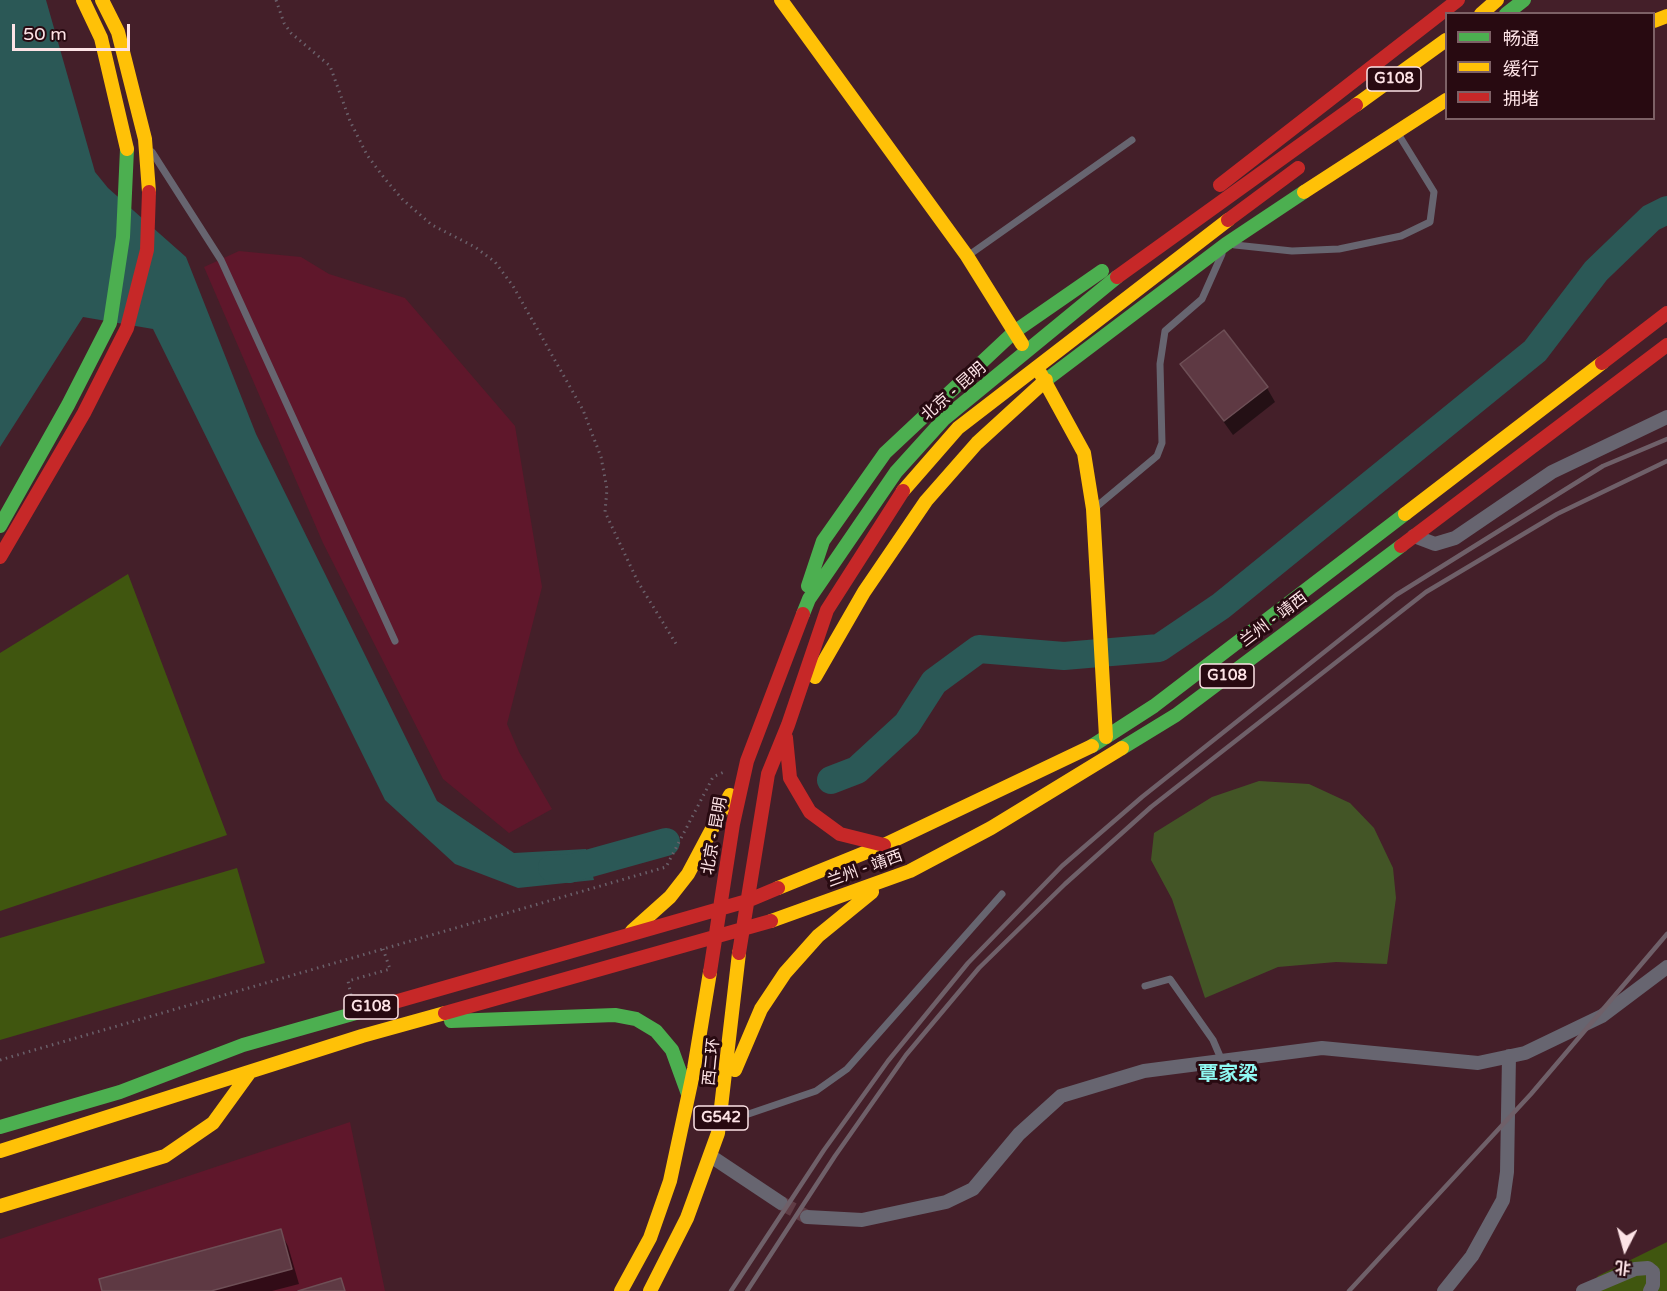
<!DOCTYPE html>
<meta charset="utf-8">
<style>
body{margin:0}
#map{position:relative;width:1667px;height:1291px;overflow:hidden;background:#441f29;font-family:"Varela Round","Noto Sans SC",sans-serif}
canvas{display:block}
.legend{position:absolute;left:1445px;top:12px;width:210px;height:108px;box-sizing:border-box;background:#280a11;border:2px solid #7d6166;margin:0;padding:8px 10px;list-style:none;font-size:18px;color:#fde3e6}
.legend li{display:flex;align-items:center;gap:12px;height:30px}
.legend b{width:30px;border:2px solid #7d6166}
.north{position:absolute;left:1595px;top:1219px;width:60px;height:60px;-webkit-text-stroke:4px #280a11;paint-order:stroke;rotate:186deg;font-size:16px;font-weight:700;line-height:24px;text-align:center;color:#fde3e6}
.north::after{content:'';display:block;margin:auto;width:21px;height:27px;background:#fde3e6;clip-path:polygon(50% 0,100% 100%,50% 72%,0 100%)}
.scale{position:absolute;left:12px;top:24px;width:118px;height:27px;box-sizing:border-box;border:3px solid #fde3e6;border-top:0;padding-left:8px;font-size:18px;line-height:21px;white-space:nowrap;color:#fde3e6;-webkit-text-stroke:4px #280a11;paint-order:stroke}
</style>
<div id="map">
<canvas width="1667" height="1291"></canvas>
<ul class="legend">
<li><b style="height:8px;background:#4caf50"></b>畅通</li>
<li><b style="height:8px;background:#ffc107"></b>缓行</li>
<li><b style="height:8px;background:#c62828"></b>拥堵</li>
</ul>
<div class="north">北</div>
<div class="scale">50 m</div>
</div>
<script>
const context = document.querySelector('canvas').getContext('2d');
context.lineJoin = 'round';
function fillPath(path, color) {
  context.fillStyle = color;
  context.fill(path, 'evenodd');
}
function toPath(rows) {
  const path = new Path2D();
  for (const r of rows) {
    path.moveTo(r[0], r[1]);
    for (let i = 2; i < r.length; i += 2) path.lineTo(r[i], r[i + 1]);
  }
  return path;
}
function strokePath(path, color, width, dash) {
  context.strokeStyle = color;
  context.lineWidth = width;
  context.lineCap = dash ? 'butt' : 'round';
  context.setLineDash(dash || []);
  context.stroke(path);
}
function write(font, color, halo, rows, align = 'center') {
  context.font = font + ' "Varela Round","Noto Sans SC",sans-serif';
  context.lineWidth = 6;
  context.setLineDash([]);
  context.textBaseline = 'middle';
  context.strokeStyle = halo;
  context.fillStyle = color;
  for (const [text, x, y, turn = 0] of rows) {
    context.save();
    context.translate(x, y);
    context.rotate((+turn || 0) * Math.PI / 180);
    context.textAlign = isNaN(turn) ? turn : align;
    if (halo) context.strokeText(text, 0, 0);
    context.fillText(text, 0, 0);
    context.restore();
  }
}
const built = toPath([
 [239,251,301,257,329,274,405,298,515,426,542,587,507,724,519,752,552,809,509,833,443,779,323,543,204,267],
 [350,1122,385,1291,0,1291,0,1239]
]);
const green = toPath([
 [1259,781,1309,784,1350,803,1374,828,1393,868,1396,898,1387,964,1336,962,1278,967,1205,998,1172,899,1151,860,1154,833,1212,797]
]);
const forest = toPath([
 [128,574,227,835,0,911,0,653],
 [237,868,265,963,0,1040,0,938],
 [1667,1242,1667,1291,1587,1291,1598,1276]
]);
const water = toPath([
 [0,0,46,0,95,172,108,188,186,257,256,434,437,801,514,853,586,849,594,880,518,888,455,864,385,800,153,329,83,317,0,447]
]);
const shadow = toPath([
 [1182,364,1267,388,1275,402,1233,435],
 [280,1231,288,1246,299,1284,272,1291,103,1291]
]);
const river = toPath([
 [831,780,857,770,907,724,934,682,979,649,1064,656,1159,648,1221,606,1535,351,1596,271,1651,218,1667,210],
 [552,868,569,869,666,842]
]);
const building = toPath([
 [1224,330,1268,387,1224,421,1180,364,1224,330],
 [281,1229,292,1269,211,1291,102,1291,99,1279,281,1229],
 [341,1278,345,1291,298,1291,341,1278]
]);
const streetTunnel = toPath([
 [781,1203,807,1217]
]);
const path = toPath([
 [276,0,284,23,291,33,330,66,350,121,367,155,385,179,403,200,432,225,475,247,495,262,513,286,583,410,601,457,607,489,605,512,638,582,678,647],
 [351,995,348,981,390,969,383,949],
 [0,1060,666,867,713,777,724,772]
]);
const lane = toPath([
 [152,152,221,260,395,641],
 [1235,245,1292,251,1339,249,1401,236,1430,222,1434,192,1397,132],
 [969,255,1132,140],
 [1096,507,1157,456,1162,443,1160,364,1165,331,1202,299,1222,254],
 [1145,986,1170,979,1213,1040,1222,1061],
 [725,1122,816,1091,847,1069,1002,894]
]);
const street = toPath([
 [1414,536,1435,544,1455,538,1552,472,1667,417],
 [712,1157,781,1203],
 [807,1217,862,1220,946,1202,973,1189,1019,1134,1061,1096,1144,1071,1322,1048,1478,1063,1525,1053,1602,1016,1667,967],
 [1444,1291,1472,1256,1503,1200,1507,1172,1509,1056],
 [1583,1291,1635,1269,1648,1268,1653,1272,1653,1285,1650,1291]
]);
const fast = toPath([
 [1506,14,1524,0],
 [1046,380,1226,244,1304,192],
 [0,526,68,405,110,323,123,237,127,149],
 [808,586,823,541,885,453,1014,332,1102,271],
 [803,614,809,599,896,472,944,419,1117,277],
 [1092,746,1154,706,1405,514],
 [1122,748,1176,715,1401,546],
 [451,1021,615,1015,636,1019,656,1031,672,1050,688,1094],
 [0,1127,120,1092,243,1045,363,1011]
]);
const slow = toPath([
 [83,0,101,38,127,149],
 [102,0,118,32,145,139,149,192],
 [781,0,967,256,1022,344],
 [1481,14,1497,0],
 [1654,21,1667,16],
 [1356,105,1446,40],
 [1304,192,1446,100],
 [1038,369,1084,453,1093,509,1106,737],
 [903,491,958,428,1228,220],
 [1405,514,1602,363],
 [815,677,864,592,926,501,977,443,1046,380],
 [778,888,884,845,1092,746],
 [771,921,910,871,991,828,1122,748],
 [632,931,670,897,688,874,730,795],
 [735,1070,761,1009,785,973,818,936,872,892],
 [0,1151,362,1036,445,1013],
 [0,1206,165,1156,213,1123,250,1072],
 [621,1291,650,1238,670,1181,694,1069,710,972],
 [650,1291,687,1218,718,1133,739,953]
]);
const jam = toPath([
 [1220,185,1458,0],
 [1228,220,1298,168],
 [1117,277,1356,105],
 [1602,363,1667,313],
 [1401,546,1667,345],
 [0,557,84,413,127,328,147,250,149,192],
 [786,738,790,778,810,812,840,834,884,845],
 [739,953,768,774,788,725,827,610,903,491],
 [710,972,733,824,747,761,803,614],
 [363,1011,747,901,778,888],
 [445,1013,771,921]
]);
const rail = toPath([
 [731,1291,824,1150,888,1061,968,963,1062,866,1142,797,1396,595,1603,466,1667,439],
 [747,1291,835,1156,906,1055,979,968,1065,884,1151,807,1426,592,1557,514,1667,461],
 [1349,1291,1531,1094,1667,934]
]);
const shields = [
 [1394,79,54],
 [1227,676,54],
 [371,1007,54],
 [721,1118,54]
];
const shieldNames = [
 ["G108",1394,79],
 ["G108",1227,676],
 ["G108",371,1007],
 ["G542",721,1118]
];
const streetNames = [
 ["北京 - 昆明",954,392,-41],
 ["兰州 - 靖西",1274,620,-37],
 ["北京 - 昆明",715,836,-80],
 ["兰州 - 靖西",865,869,-20],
 ["西二环",712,1062,-84]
];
const quarterNames = [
 ["覃家梁",1228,1075]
];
fillPath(built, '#5f172b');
fillPath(green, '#435526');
fillPath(forest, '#40560f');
fillPath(water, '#2b5856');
fillPath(shadow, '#0007');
strokePath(river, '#2b5856', 28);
fillPath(building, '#5e3943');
strokePath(building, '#6e4f56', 1.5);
strokePath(streetTunnel, '#603c45', 14, [14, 7]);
strokePath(path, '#6a606a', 3, [1.5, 4.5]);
strokePath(lane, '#676570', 7);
strokePath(street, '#676570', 14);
strokePath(fast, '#4caf50', 14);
strokePath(slow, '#ffc107', 14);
strokePath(jam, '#c62828', 14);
strokePath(rail, '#6f6069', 4.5);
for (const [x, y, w] of shields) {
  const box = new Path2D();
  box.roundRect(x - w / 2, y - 12, w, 24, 4.5);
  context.fillStyle = '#280a11';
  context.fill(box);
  strokePath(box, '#fde3e6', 1.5);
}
write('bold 15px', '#fde3e6', null, shieldNames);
write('16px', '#fde3e6', '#280a11', streetNames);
write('bold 20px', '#8ff9f2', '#280a11', quarterNames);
</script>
